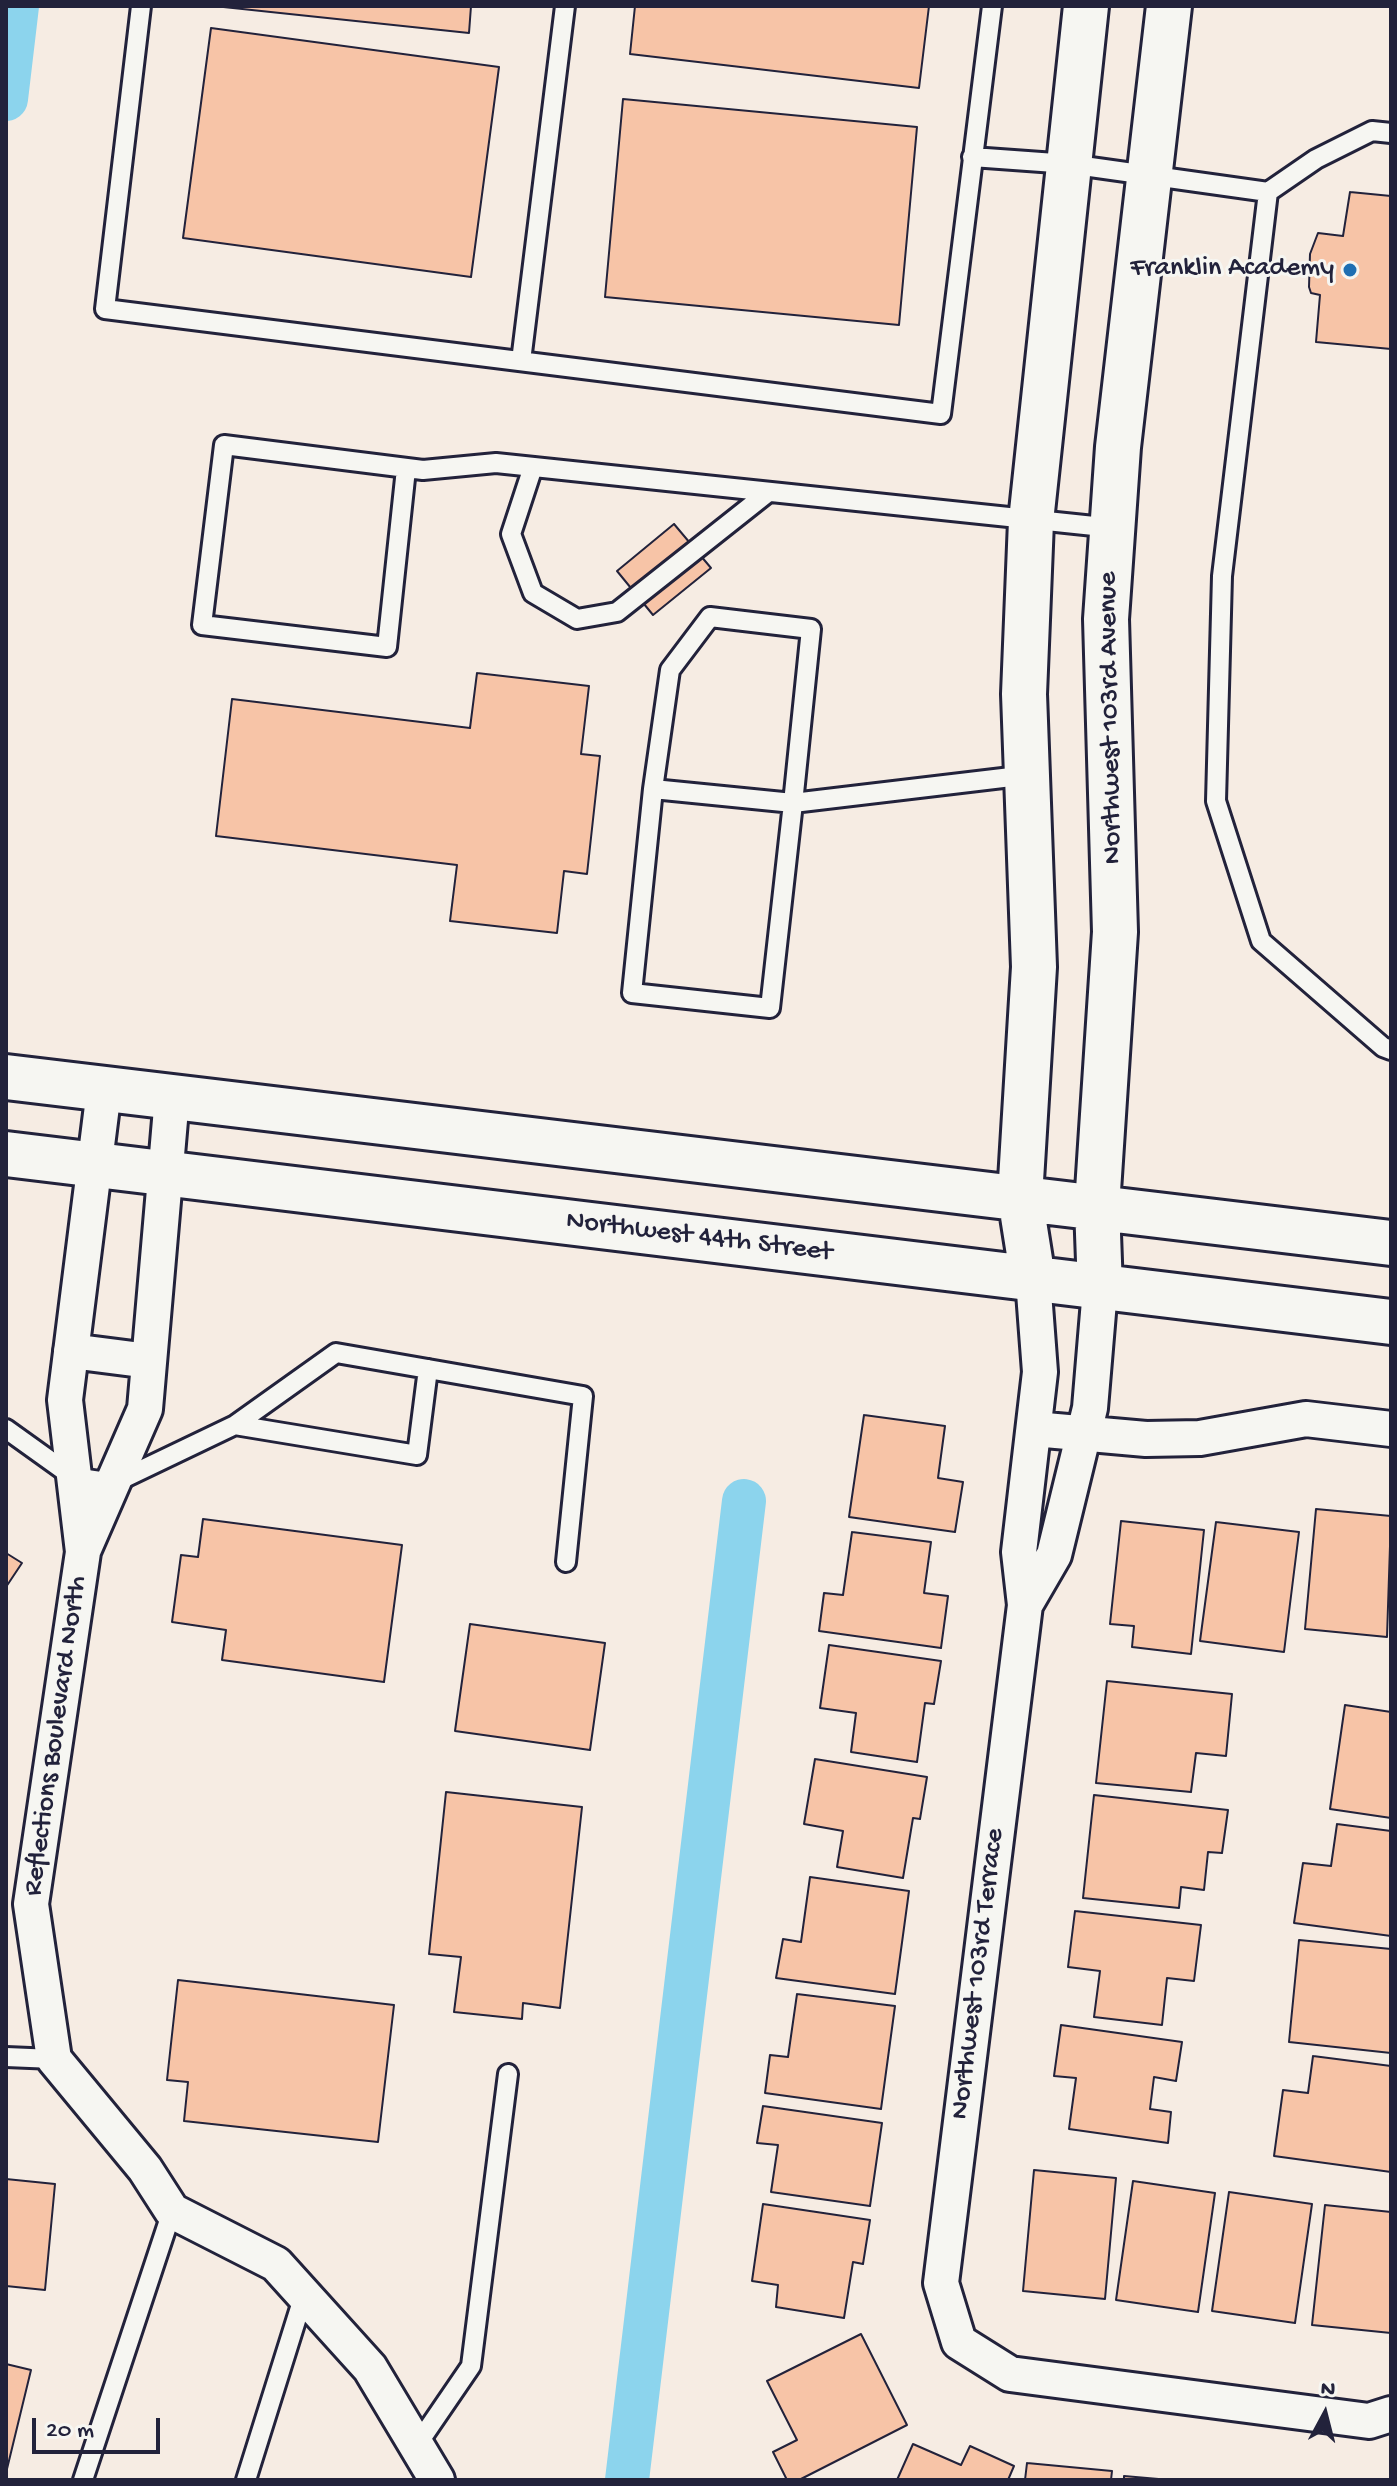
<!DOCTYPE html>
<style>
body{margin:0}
#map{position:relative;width:1397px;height:2486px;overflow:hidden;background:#f6ece3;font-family:"Gochi Hand",sans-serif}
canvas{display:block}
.frame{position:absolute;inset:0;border:8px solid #22223b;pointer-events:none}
.north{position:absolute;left:1285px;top:2374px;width:80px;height:80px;-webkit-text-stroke:6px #f6f6f2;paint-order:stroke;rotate:7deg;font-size:22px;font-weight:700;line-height:32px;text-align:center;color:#22223b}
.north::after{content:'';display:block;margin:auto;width:28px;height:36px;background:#22223b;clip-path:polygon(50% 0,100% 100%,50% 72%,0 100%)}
.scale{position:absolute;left:32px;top:2418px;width:128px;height:36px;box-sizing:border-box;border:4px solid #22223b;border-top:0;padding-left:10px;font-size:24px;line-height:28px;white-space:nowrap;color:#22223b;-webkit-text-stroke:6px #f6f6f2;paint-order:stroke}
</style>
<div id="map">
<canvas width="1397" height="2486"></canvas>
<div class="frame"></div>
<div class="north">N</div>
<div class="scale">20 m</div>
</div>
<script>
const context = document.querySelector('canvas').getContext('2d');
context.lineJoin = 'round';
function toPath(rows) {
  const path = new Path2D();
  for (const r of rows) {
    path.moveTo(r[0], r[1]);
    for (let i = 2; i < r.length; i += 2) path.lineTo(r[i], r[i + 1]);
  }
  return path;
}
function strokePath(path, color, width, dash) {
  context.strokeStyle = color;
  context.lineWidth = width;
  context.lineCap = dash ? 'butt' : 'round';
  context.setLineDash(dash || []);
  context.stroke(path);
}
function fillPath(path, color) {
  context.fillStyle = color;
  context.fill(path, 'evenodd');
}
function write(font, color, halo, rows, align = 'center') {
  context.font = font + ' "Gochi Hand",sans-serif';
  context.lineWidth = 6;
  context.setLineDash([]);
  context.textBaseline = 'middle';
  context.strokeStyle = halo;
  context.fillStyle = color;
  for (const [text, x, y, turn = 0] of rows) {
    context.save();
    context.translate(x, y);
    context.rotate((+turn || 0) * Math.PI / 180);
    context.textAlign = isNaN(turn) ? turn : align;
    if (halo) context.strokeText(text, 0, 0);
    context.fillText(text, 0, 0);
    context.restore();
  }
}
const canal = toPath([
 [6,99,17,6],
 [627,2480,744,1501]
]);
const building = toPath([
 [214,6,471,6,469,33,214,6],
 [635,6,929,6,919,88,630,54,635,6],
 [211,28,499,67,471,277,183,238,211,28],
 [623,99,917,127,899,325,605,297,623,99],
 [1350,192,1391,196,1391,349,1316,342,1320,295,1311,293,1309,287,1310,254,1318,233,1343,236,1350,192],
 [674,524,711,568,653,615,617,571,674,524],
 [477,673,589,686,581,754,600,756,587,874,564,871,557,933,450,921,457,865,216,836,232,699,470,728,477,673],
 [864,1415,945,1426,938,1478,963,1482,955,1532,849,1517,864,1415],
 [1316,1509,1391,1516,1387,1637,1305,1629,1316,1509],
 [203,1519,402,1545,384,1682,222,1660,226,1630,172,1622,181,1555,198,1557,203,1519],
 [1121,1521,1204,1530,1191,1654,1132,1647,1134,1626,1110,1624,1121,1521],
 [1216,1522,1299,1532,1284,1652,1200,1641,1216,1522],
 [852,1532,931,1542,924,1593,948,1596,941,1648,819,1631,824,1593,843,1595,852,1532],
 [6,1553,22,1563,6,1587,6,1553],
 [470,1624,605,1643,590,1750,455,1731,470,1624],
 [829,1645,941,1661,934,1704,925,1703,917,1762,851,1752,856,1713,820,1708,829,1645],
 [1107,1681,1232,1694,1226,1756,1196,1753,1191,1792,1096,1783,1107,1681],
 [1345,1705,1391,1712,1391,1818,1330,1809,1345,1705],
 [815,1759,927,1777,920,1819,913,1818,903,1878,837,1867,843,1831,804,1824,815,1759],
 [446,1792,582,1807,560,2008,523,2003,522,2019,454,2012,461,1957,429,1954,446,1792],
 [1094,1795,1228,1810,1222,1853,1208,1852,1204,1890,1181,1887,1179,1908,1083,1898,1094,1795],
 [1337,1824,1391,1831,1391,1936,1294,1923,1303,1863,1331,1866,1337,1824],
 [810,1877,909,1891,895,1994,776,1978,783,1939,801,1942,810,1877],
 [1075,1911,1201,1925,1194,1981,1167,1978,1162,2025,1094,2017,1100,1971,1068,1967,1075,1911],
 [1299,1940,1391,1949,1391,2053,1289,2042,1299,1940],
 [178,1980,394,2005,378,2142,184,2121,188,2082,167,2080,178,1980],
 [797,1994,895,2006,881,2109,765,2093,770,2055,788,2057,797,1994],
 [1061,2025,1182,2042,1176,2081,1154,2077,1150,2109,1171,2112,1168,2143,1069,2129,1076,2078,1054,2076,1061,2025],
 [1313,2056,1391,2066,1391,2172,1274,2156,1283,2090,1308,2093,1313,2056],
 [763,2106,882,2123,870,2206,771,2192,778,2145,757,2143,763,2106],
 [1034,2170,1116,2178,1105,2299,1023,2291,1034,2170],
 [6,2179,55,2184,45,2290,6,2286,6,2179],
 [1133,2181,1215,2193,1198,2312,1116,2300,1133,2181],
 [1229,2192,1312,2204,1295,2323,1212,2311,1229,2192],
 [763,2204,870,2220,863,2264,853,2262,844,2318,776,2307,778,2285,752,2281,763,2204],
 [1325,2205,1391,2212,1391,2333,1312,2325,1325,2205],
 [861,2334,907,2425,799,2480,787,2480,773,2452,797,2440,767,2381,861,2334],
 [6,2364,31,2370,6,2473,6,2364],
 [913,2444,961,2465,970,2446,1014,2466,1008,2480,897,2480,913,2444],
 [1027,2463,1112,2471,1111,2480,1025,2480,1027,2463],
 [1124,2476,1170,2480,1124,2480,1124,2476]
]);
const service = toPath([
 [141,6,105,309,941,414,992,6],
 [972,157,1069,164,1268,192,1222,576,1216,801,1261,941,1383,1047,1391,1050],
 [1268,192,1316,159,1372,131,1391,133],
 [521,361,565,6],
 [533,467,511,534,533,593,577,619,617,612,766,494],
 [406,469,387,647,202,625,224,445,423,470,496,463,1113,528],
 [653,789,793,803,770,1008,632,993,653,789,670,670,710,617,811,629,793,803,1028,775],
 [235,1425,417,1455,428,1369],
 [6,1429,73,1477,114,1483,235,1425,336,1353,583,1396,566,1562],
 [6,2057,54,2059],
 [417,2445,471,2366,508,2074],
 [83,2480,172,2211],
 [246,2480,304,2295]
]);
const minor = toPath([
 [104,1090,65,1400,83,1552,31,1904,54,2059,145,2169,172,2211,276,2264,304,2295,370,2368,437,2480],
 [1033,1279,1040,1372,1019,1552,1025,1605,941,2283,959,2342,1010,2374,1369,2421,1391,2414],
 [71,1351,149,1361],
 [1034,1429,1146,1439,1200,1438,1306,1419,1391,1429],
 [83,1551,145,1409,172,1097],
 [1025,1605,1054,1555,1090,1408,1100,1289]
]);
const tertiary = toPath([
 [6,1077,1391,1243],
 [6,1154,1391,1322],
 [1033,1279,1020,1197,1034,967,1024,694,1031,521,1086,6],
 [1100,1289,1097,1206,1115,932,1106,619,1118,447,1169,6]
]);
const markers = [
 [1350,270,8,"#1f6fb2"]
];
const poiNames = [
 ["Franklin Academy",1334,270]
];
const streetNames = [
 ["Northwest 103rd Avenue",1112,718,-91],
 ["Northwest 44th Street",699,1238,7],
 ["Reflections Boulevard North",57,1736,-82],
 ["Northwest 103rd Terrace",979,1974,-83]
];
strokePath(canal, '#8cd4ed', 44);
fillPath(building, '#f7c4a7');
strokePath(building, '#22223b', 2);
strokePath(service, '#22223b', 24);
strokePath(minor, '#22223b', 40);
strokePath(tertiary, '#22223b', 50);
strokePath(service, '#f6f6f2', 18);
strokePath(minor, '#f6f6f2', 34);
strokePath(tertiary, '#f6f6f2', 44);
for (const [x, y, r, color] of markers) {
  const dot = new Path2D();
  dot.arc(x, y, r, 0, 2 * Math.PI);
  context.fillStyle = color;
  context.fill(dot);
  strokePath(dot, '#f6f6f2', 3);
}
write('28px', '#22223b', '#f6f6f2', poiNames, 'right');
write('28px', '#22223b', '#f6f6f2', streetNames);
</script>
